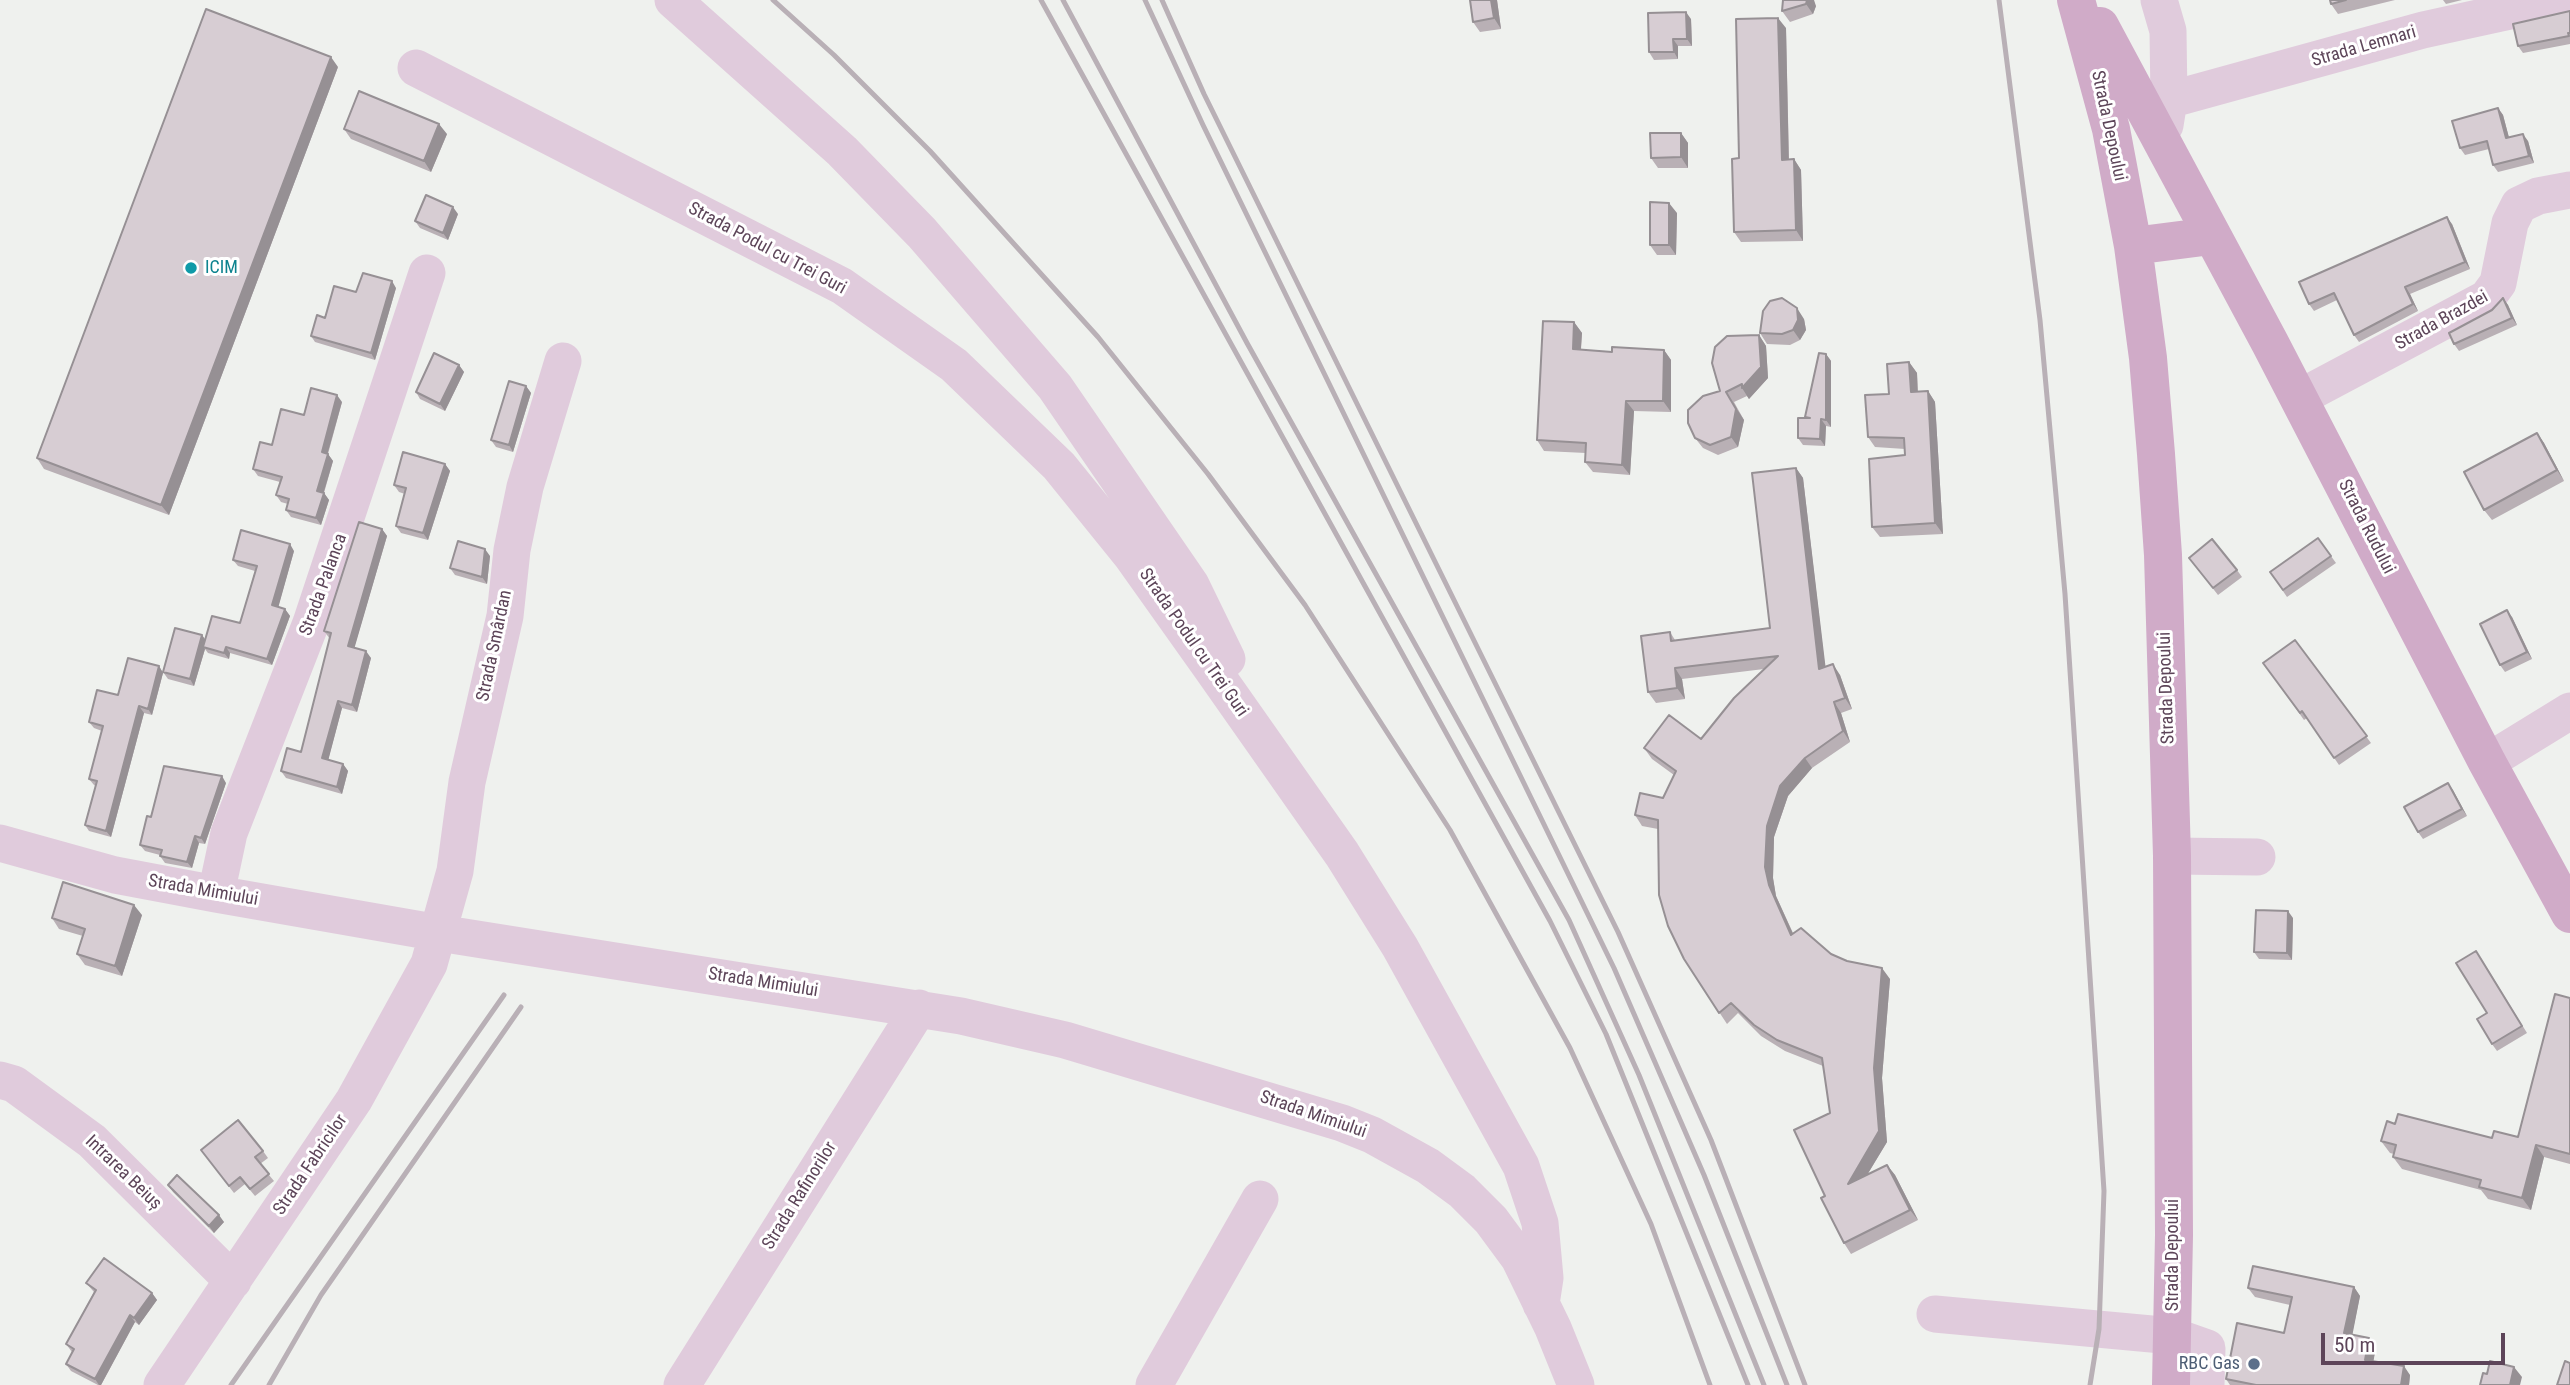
<!DOCTYPE html>
<meta charset="utf-8">
<style>
body{margin:0}
#map{position:relative;width:2570px;height:1385px;overflow:hidden;background:#eff1ee;font-family:"Roboto Condensed",sans-serif}
canvas{display:block}
.scale{position:absolute;left:2321px;top:1333px;width:184px;height:32px;box-sizing:border-box;border:4px solid #5d4559;border-top:0;padding-left:9px;font-size:21px;line-height:24px;white-space:nowrap;color:#5d4559;-webkit-text-stroke:5px #fff;paint-order:stroke}
</style>
<div id="map">
<canvas width="2570" height="1385"></canvas>
<div class="scale">50 m</div>
</div>
<script>
const context = document.querySelector('canvas').getContext('2d');
context.lineJoin = 'round';
function toPath(rows) {
  const path = new Path2D();
  for (const r of rows) {
    path.moveTo(r[0], r[1]);
    for (let i = 2; i < r.length; i += 2) path.lineTo(r[i], r[i + 1]);
  }
  return path;
}
function strokePath(path, color, width, dash) {
  context.strokeStyle = color;
  context.lineWidth = width;
  context.lineCap = dash ? 'butt' : 'round';
  context.setLineDash(dash || []);
  context.stroke(path);
}
function fillPath(path, color) {
  context.fillStyle = color;
  context.fill(path, 'evenodd');
}
function write(font, color, halo, rows, align = 'center') {
  context.font = font + ' "Roboto Condensed",sans-serif';
  context.lineWidth = 6;
  context.setLineDash([]);
  context.textBaseline = 'middle';
  context.strokeStyle = halo;
  context.fillStyle = color;
  for (const [text, x, y, turn = 0] of rows) {
    context.save();
    context.translate(x, y);
    context.rotate((+turn || 0) * Math.PI / 180);
    context.textAlign = isNaN(turn) ? turn : align;
    if (halo) context.strokeText(text, 0, 0);
    context.fillText(text, 0, 0);
    context.restore();
  }
}
const minor = toPath([
 [673,0,842,151,922,233,1055,387,1191,585,1227,659],
 [2159,0,2168,31,2169,100,2165,125],
 [416,68,842,286,954,365,1059,466,1131,555,1212,669,1342,854,1400,947,1521,1166,1540,1223,1545,1278,1541,1304],
 [2169,100,2423,30,2561,0],
 [2299,398,2487,298,2498,283,2510,223,2519,205,2538,196,2570,190],
 [2487,762,2570,711],
 [0,843,115,875,216,894,439,933,961,1016,1065,1040,1342,1123,1372,1135,1428,1166,1462,1191,1491,1220,1519,1258,1553,1328,1576,1385],
 [2172,856,2257,857],
 [216,894,229,833,311,623,427,273],
 [0,1080,14,1084,92,1141,233,1281],
 [1935,1314,2173,1336,2207,1348,2206,1385],
 [162,1385,354,1100,429,964,455,871,467,782,505,616,512,550,525,487,563,361],
 [682,1385,919,1008],
 [1154,1385,1260,1199]
]);
const major = toPath([
 [2076,0,2111,129,2133,246,2148,358,2156,454,2163,555,2172,856,2174,1235,2171,1385],
 [2100,26,2270,343,2487,762,2570,914],
 [2133,246,2211,236]
]);
const rail = toPath([
 [773,0,834,55,930,151,1098,337,1208,474,1305,605,1450,830,1570,1048,1651,1224,1710,1385],
 [1041,0,1550,921,1606,1034,1748,1385],
 [1063,0,1247,343,1569,920,1639,1075,1764,1385],
 [1145,0,1203,125,1614,968,1704,1175,1787,1385],
 [1162,0,1204,94,1618,932,1711,1140,1805,1385],
 [1999,0,2040,320,2065,594,2104,1191,2099,1329,2090,1385],
 [231,1385,504,995],
 [269,1385,321,1295,521,1007]
]);
const wall = toPath([
 [1470,0,1497,0,1501,29,1480,32,1473,22],
 [1783,0,1816,6,1813,14,1790,22,1782,11],
 [2330,0,2395,0,2338,14,2331,4],
 [2443,0,2462,0,2446,4],
 [2570,11,2570,44,2523,53,2518,46],
 [1691,19,1692,46,1678,46,1678,59,1654,60,1649,52],
 [1786,28,1789,160,1794,159,1801,170,1803,241,1741,242,1734,232,1739,158],
 [338,67,169,515,44,469,37,458],
 [2498,108,2503,115,2509,138,2528,141,2534,163,2498,172,2493,165,2489,149,2465,155,2460,148],
 [344,129,447,134,431,172,351,139],
 [1681,133,1688,143,1688,168,1658,168,1651,158],
 [1677,213,1676,255,1657,255,1650,245],
 [458,214,448,240,420,228,415,221],
 [2452,224,2470,269,2410,294,2418,311,2359,342,2354,335,2337,300,2314,311,2309,304],
 [396,288,375,360,315,342,311,336,325,318,356,292],
 [2503,298,2508,305,2517,325,2459,351,2454,344],
 [1804,319,1806,330,1800,340,1790,345,1767,344,1760,333],
 [1574,322,1582,333,1581,350,1612,352,1664,350,1671,360,1671,412,1634,411,1630,475,1593,472,1585,462,1586,453,1544,451,1537,440],
 [1759,335,1766,346,1768,378,1749,399,1747,396,1734,402,1744,420,1738,447,1718,455,1703,448,1695,438,1720,391],
 [1826,354,1831,361,1831,427,1826,426,1825,446,1803,445,1798,438],
 [1909,362,1917,373,1918,392,1928,391,1935,402,1943,534,1880,537,1872,527,1905,455,1905,449,1875,447,1868,437,1889,394],
 [459,365,464,372,445,411,420,399,416,392],
 [526,386,531,393,513,452,496,447,491,440],
 [342,402,328,454,333,461,324,493,329,500,321,525,291,517,286,510,288,504,281,502,276,495,280,482,258,476,253,469,272,445,304,415],
 [2537,433,2544,443,2564,481,2492,520,2484,510],
 [445,464,450,471,428,540,401,533,396,526,405,494,399,492,394,485],
 [1796,468,1803,478,1825,667,1840,675,1852,709,1841,713,1850,742,1812,768,1788,796,1774,837,1773,878,1776,896,1793,933,1831,954,1890,979,1882,1078,1887,1142,1867,1175,1887,1165,1895,1175,1918,1220,1851,1254,1844,1243,1825,1196,1830,1113,1823,1066,1785,1051,1761,1036,1738,1013,1727,1024,1684,959,1658,829,1642,826,1635,815,1663,798,1674,775,1652,759,1644,748,1701,739,1764,669,1682,679,1685,699,1656,703,1648,692,1670,632,1675,640,1770,628],
 [382,529,387,536,354,648,371,658,357,712,342,708,328,760,343,764,348,771,342,794,286,778,281,771,301,752,330,639,324,631],
 [2318,538,2336,563,2287,597,2270,572],
 [294,551,278,607,285,609,290,616,272,665,230,653,229,659,208,653,205,649,194,686,168,679,163,672,202,635,205,640,240,623,255,571,238,566,233,560],
 [490,556,487,584,455,575,450,568],
 [2189,558,2237,570,2242,577,2218,595],
 [2512,617,2532,659,2505,672,2500,665],
 [2295,640,2371,743,2339,765,2307,718,2304,720,2263,663],
 [159,666,163,673,152,715,144,713,111,837,89,831,85,825,96,786,94,785,89,779,102,731,94,728,89,722,118,695],
 [226,783,205,844,199,843,192,868,165,863,160,856,160,855,145,851,140,845,151,817],
 [2448,783,2467,816,2423,839,2418,832],
 [142,915,122,976,85,965,77,954,83,936,59,929,52,918],
 [2293,918,2292,960,2259,959,2254,952],
 [2481,958,2527,1033,2497,1051,2492,1044,2487,1013],
 [2570,998,2570,1164,2544,1157,2531,1210,2488,1199,2481,1190,2402,1169,2393,1157,2394,1154,2390,1153,2381,1141,2395,1124,2492,1138,2518,1137],
 [201,1150,263,1151,268,1158,260,1164,274,1181,255,1196,245,1184,234,1193],
 [168,1185,224,1222,214,1233,173,1192],
 [86,1283,152,1293,157,1300,139,1325,135,1322,101,1385,98,1385,71,1371,66,1364,72,1352,66,1344,94,1292],
 [2354,1287,2360,1296,2352,1334,2376,1347,2373,1361,2410,1375,2409,1385,2230,1385,2226,1379,2284,1333,2290,1305,2255,1297,2248,1288]
]);
const shadedWall = toPath([
 [1491,0,1497,0,1501,29,1494,18],
 [1807,0,1814,0,1816,6,1813,14,1806,4],
 [1686,12,1691,19,1692,46,1687,39],
 [1778,18,1786,28,1789,170,1782,160],
 [1673,39,1678,46,1678,59,1674,52],
 [331,57,338,67,169,515,161,505],
 [2498,108,2503,115,2511,145,2506,138],
 [439,124,447,134,431,172,424,161],
 [1681,133,1688,143,1688,168,1681,157],
 [2523,134,2528,141,2534,163,2529,156],
 [1794,159,1801,170,1803,241,1796,230],
 [1669,203,1677,213,1676,255,1669,245],
 [453,207,458,214,448,240,443,233],
 [2447,217,2452,224,2470,269,2465,262],
 [392,281,396,288,375,360,371,353],
 [2405,287,2410,294,2418,311,2413,304],
 [2503,298,2508,305,2517,325,2512,318],
 [1797,308,1804,319,1806,330,1800,340,1793,330],
 [1574,322,1582,333,1580,360,1573,349],
 [1759,335,1766,346,1768,378,1749,399,1742,388],
 [1664,350,1671,360,1671,412,1663,401],
 [1826,354,1831,361,1831,427,1826,420],
 [1909,362,1917,373,1918,402,1911,392],
 [459,365,464,372,445,411,440,404],
 [526,386,531,393,513,452,509,445],
 [1928,391,1935,402,1943,534,1935,523],
 [1726,392,1744,420,1738,447,1731,437],
 [337,395,342,402,326,459,322,452],
 [1626,401,1634,411,1630,475,1622,465],
 [1821,419,1826,426,1825,446,1820,439],
 [2537,433,2544,443,2564,481,2557,470],
 [328,454,333,461,322,498,317,491],
 [445,464,450,471,428,540,423,533],
 [1796,468,1803,478,1827,679,1819,669],
 [324,493,329,500,321,525,316,518],
 [382,529,387,536,353,653,348,646],
 [290,544,294,551,277,612,272,605],
 [485,549,490,556,487,584,482,577],
 [285,609,290,616,272,665,267,659],
 [2507,610,2512,617,2532,659,2527,652],
 [202,635,207,642,203,647,205,649,194,686,190,679],
 [226,647,230,653,229,659,224,653],
 [366,651,371,658,357,712,352,705],
 [1833,664,1840,675,1852,709,1845,698],
 [159,666,163,673,152,715,148,709],
 [1675,668,1682,679,1685,699,1677,688],
 [338,701,342,708,327,765,322,758],
 [1834,702,1841,713,1850,742,1843,731],
 [139,706,144,713,111,837,106,831],
 [1805,758,1812,768,1788,796,1774,837,1773,878,1776,896,1798,945,1791,935,1769,885,1765,867,1767,826,1780,786],
 [343,764,348,771,342,794,337,787],
 [222,776,226,783,205,844,201,838],
 [2448,783,2453,790,2467,816,2462,809],
 [195,836,199,843,192,868,187,862],
 [134,905,142,915,122,976,115,966],
 [2288,911,2293,918,2292,960,2287,953],
 [1882,968,1890,979,1882,1078,1887,1142,1855,1195,1848,1184,1874,1068],
 [2536,1145,2544,1157,2531,1210,2522,1198],
 [1887,1165,1895,1175,1918,1220,1910,1210],
 [219,1215,224,1222,214,1233,209,1226],
 [2354,1287,2360,1296,2351,1342,2344,1333],
 [152,1293,157,1300,139,1325,134,1318],
 [130,1315,135,1322,101,1385,99,1385,95,1379],
 [2369,1338,2376,1347,2372,1369,2365,1360],
 [2404,1366,2410,1375,2409,1385,2401,1385],
 [2514,1367,2522,1377,2520,1385,2510,1385]
]);
const building = toPath([
 [1470,0,1491,0,1494,18,1473,22,1470,0],
 [1783,0,1807,0,1806,4,1782,11,1783,0],
 [2330,0,2346,0,2331,4,2330,0],
 [206,9,331,57,161,505,37,458,206,9],
 [2570,11,2570,33,2568,33,2569,36,2518,46,2513,24,2570,11],
 [1686,12,1687,39,1673,39,1674,52,1649,52,1648,13,1686,12],
 [1778,18,1782,160,1794,159,1796,230,1734,232,1732,159,1739,158,1736,19,1778,18],
 [359,91,439,124,424,161,344,129,359,91],
 [2498,108,2506,138,2523,134,2529,156,2493,165,2487,141,2460,148,2452,121,2498,108],
 [1650,133,1681,133,1681,157,1651,158,1650,133],
 [426,195,453,207,443,233,415,221,426,195],
 [1650,202,1669,203,1669,245,1650,245,1650,202],
 [2447,217,2465,262,2405,287,2413,304,2354,335,2334,293,2309,304,2299,282,2447,217],
 [363,273,392,281,371,353,311,336,317,315,325,318,334,286,356,292,363,273],
 [1782,298,1797,308,1798,320,1793,330,1782,334,1760,333,1763,311,1770,301,1782,298],
 [2503,298,2512,318,2454,344,2449,333,2492,310,2503,298],
 [1543,321,1574,322,1573,349,1612,352,1612,347,1664,350,1663,401,1626,401,1622,465,1585,462,1586,443,1537,440,1543,321],
 [1759,335,1761,367,1742,388,1742,384,1726,392,1736,409,1731,437,1710,445,1695,438,1688,423,1688,410,1703,396,1720,391,1712,363,1715,347,1727,336,1759,335],
 [434,353,459,365,440,404,416,392,434,353],
 [1819,353,1826,354,1826,420,1821,419,1820,439,1798,438,1798,418,1810,418,1805,417,1819,353],
 [1909,362,1911,392,1928,391,1935,523,1872,527,1869,459,1905,455,1904,438,1868,437,1865,395,1889,394,1887,364,1909,362],
 [509,381,526,386,509,445,491,440,509,381],
 [311,388,337,395,322,452,328,454,317,491,324,493,316,518,286,510,289,499,276,495,282,477,253,469,260,442,272,445,281,409,304,415,311,388],
 [2537,433,2557,470,2484,510,2464,472,2537,433],
 [403,452,445,464,423,533,396,526,406,488,394,485,403,452],
 [1796,468,1819,669,1833,664,1845,698,1834,702,1843,731,1805,758,1780,786,1767,826,1765,867,1769,885,1791,935,1801,928,1831,954,1847,961,1882,968,1874,1068,1879,1131,1848,1184,1887,1165,1910,1210,1844,1243,1821,1198,1825,1196,1794,1130,1830,1113,1822,1058,1777,1040,1754,1025,1731,1003,1719,1013,1684,959,1668,926,1659,895,1658,820,1635,815,1640,793,1663,798,1676,771,1644,748,1669,715,1701,739,1734,698,1778,656,1675,668,1677,688,1648,692,1641,636,1670,632,1671,641,1770,628,1752,473,1796,468],
 [359,522,382,529,348,646,366,651,352,705,338,701,322,758,343,764,337,787,281,771,287,748,301,752,331,633,324,631,359,522],
 [241,530,290,544,272,605,285,609,267,659,226,647,224,653,203,647,212,616,240,623,257,566,233,560,241,530],
 [2318,538,2331,556,2283,590,2270,572,2318,538],
 [2212,539,2237,570,2213,588,2189,558,2212,539],
 [458,541,485,549,482,577,450,568,458,541],
 [2507,610,2527,652,2500,665,2480,624,2507,610],
 [175,628,202,635,190,679,163,672,175,628],
 [2295,640,2367,736,2334,758,2302,711,2300,713,2263,663,2295,640],
 [128,658,159,666,148,709,139,706,106,831,85,825,97,781,89,779,103,726,89,722,97,690,118,695,128,658],
 [164,766,222,776,201,838,195,836,187,862,160,856,162,850,140,845,147,816,151,817,164,766],
 [2448,783,2462,809,2418,832,2404,807,2448,783],
 [63,882,134,905,115,966,77,954,85,929,52,918,63,882],
 [2256,910,2288,911,2287,953,2254,952,2256,910],
 [2476,951,2522,1026,2492,1044,2477,1019,2487,1013,2456,963,2476,951],
 [2555,994,2570,998,2570,1154,2536,1145,2522,1198,2479,1187,2481,1180,2393,1157,2396,1145,2381,1141,2387,1121,2395,1124,2398,1114,2492,1138,2494,1131,2518,1137,2555,994],
 [238,1120,263,1151,255,1157,269,1174,250,1189,240,1177,229,1186,201,1150,238,1120],
 [177,1175,219,1215,209,1226,168,1185,177,1175],
 [104,1258,152,1293,134,1318,130,1315,95,1379,66,1364,74,1349,66,1344,96,1290,86,1283,104,1258],
 [2253,1266,2354,1287,2344,1333,2369,1338,2365,1360,2404,1366,2401,1385,2256,1385,2226,1379,2237,1323,2284,1333,2292,1297,2248,1288,2253,1266],
 [2490,1361,2514,1367,2510,1385,2480,1385,2483,1373,2487,1374,2490,1361],
 [2565,1361,2570,1363,2570,1385,2557,1385,2565,1361]
]);
const markers = [
 [191,268,7,"#0f9aa8"],
 [2254,1364,7,"#5c6f8a"]
];
const streetNames = [
 ["Strada Lemnari",2364,47,-16],
 ["Strada Depoului",2108,126,78],
 ["Strada Podul cu Trei Guri",767,249,28],
 ["Strada Brazdei",2442,321,-29],
 ["Strada Rudului",2366,527,63],
 ["Strada Palanca",324,585,-70],
 ["Strada Podul cu Trei Guri",1193,643,55],
 ["Strada Smârdan",495,646,-78],
 ["Strada Depoului",2167,688,-92],
 ["Strada Mimiului",203,891,10],
 ["Strada Mimiului",763,983,9],
 ["Strada Mimiului",1313,1115,19],
 ["Strada Fabricilor",311,1165,-56],
 ["Intrarea Beiuș",123,1173,44],
 ["Strada Rafinorilor",800,1196,-58],
 ["Strada Depoului",2173,1255,-90]
];
const cultureNames = [
 ["ICIM",205,268]
];
const serviceNames = [
 ["RBC Gas",2240,1364]
];
strokePath(minor, '#e0cbdc', 37);
strokePath(major, '#d0abc8', 38);
strokePath(rail, '#b9b0b6', 5);
fillPath(wall, '#b9b0b5');
fillPath(shadedWall, '#969094');
fillPath(building, '#d7cdd3');
strokePath(building, '#969094', 2);
for (const [x, y, r, color] of markers) {
  const dot = new Path2D();
  dot.arc(x, y, r, 0, 2 * Math.PI);
  context.fillStyle = color;
  context.fill(dot);
  strokePath(dot, '#fff', 2.5);
}
write('18px', '#5d4559', '#fff', streetNames);
write('18px', '#0d838f', '#fff', cultureNames, 'left');
write('18px', '#4e5e75', '#fff', serviceNames, 'right');
</script>
